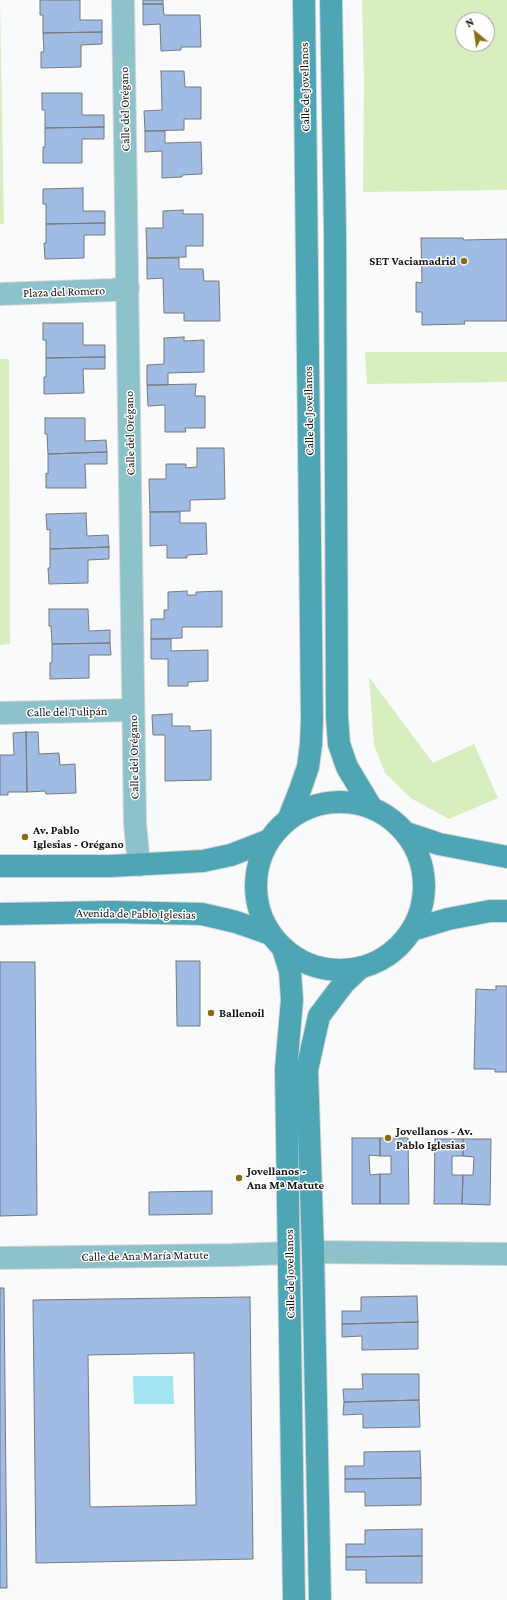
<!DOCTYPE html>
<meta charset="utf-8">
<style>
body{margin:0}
#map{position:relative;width:507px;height:1600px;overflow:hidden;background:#f9fafb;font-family:"Crimson Pro",serif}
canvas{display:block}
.north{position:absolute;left:455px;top:12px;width:40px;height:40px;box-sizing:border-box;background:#fff;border:1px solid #a1a1a1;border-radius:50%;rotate:331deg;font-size:11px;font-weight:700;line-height:16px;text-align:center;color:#141515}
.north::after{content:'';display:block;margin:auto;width:14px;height:18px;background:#886e0e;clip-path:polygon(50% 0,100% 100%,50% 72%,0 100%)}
</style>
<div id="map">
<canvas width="507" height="1600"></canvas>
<div class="north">N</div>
</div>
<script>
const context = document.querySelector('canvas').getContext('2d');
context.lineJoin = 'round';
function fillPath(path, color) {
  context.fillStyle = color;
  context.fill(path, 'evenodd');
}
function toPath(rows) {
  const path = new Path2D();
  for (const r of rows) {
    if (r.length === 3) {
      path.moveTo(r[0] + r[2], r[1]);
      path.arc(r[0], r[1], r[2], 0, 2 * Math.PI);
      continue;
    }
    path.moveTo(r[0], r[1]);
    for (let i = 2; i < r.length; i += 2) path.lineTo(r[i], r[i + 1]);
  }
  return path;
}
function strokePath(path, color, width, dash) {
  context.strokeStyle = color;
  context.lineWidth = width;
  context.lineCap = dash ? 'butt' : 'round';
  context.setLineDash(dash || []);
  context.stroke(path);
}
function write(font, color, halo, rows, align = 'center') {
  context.font = font + ' "Crimson Pro",serif';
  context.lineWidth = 3;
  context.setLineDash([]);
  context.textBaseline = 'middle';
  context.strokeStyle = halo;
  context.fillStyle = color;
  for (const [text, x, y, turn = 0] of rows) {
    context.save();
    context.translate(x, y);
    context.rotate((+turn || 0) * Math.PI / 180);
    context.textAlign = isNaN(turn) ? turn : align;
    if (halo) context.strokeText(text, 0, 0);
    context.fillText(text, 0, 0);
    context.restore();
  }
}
const green = toPath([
 [0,0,4,224,0,224],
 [362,0,507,0,507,190,363,192,364,82],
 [463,20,487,20,487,44,463,44],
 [365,352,507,352,507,382,367,384],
 [0,359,9,359,10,644,0,645],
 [369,677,433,763,474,744,498,798,449,819,412,799,385,773,374,745]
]);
const water = toPath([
 [133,1376,173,1376,174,1404,134,1404]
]);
const building = toPath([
 [40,0,80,0,80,20,102,20,102,32,43,33,43,15,40,15,40,0],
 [143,0,163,0,163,4,143,4,143,0],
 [143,4,163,4,164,15,200,15,201,47,181,47,181,50,161,51,160,24,143,25,143,4],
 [102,32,102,44,81,45,81,67,41,68,41,52,44,52,43,33,102,32],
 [161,71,184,71,185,87,201,87,201,119,184,119,184,130,145,131,144,111,162,110,161,71],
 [42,93,82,93,82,115,104,115,104,127,45,128,45,110,42,110,42,93],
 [104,127,104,139,82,139,82,163,43,163,43,147,45,147,45,128,104,127],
 [145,131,165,131,165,143,201,142,202,174,182,175,182,177,162,178,162,151,145,152,145,131],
 [83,188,83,211,105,211,105,223,46,224,46,204,43,204,43,189,83,188],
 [183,210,183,214,203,214,203,246,186,246,186,257,147,258,146,228,163,228,163,211,183,210],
 [105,223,105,235,84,235,84,258,45,259,44,243,46,243,46,224,105,223],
 [421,238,463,238,464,240,507,239,507,321,464,321,465,324,422,325,422,312,416,312,416,282,422,283,421,238],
 [147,258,179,258,179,269,203,269,204,281,219,281,220,321,184,321,184,313,164,313,163,278,147,279,147,258],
 [43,323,83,323,83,345,105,345,105,357,46,358,46,340,43,340,43,323],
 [184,337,184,341,204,340,204,372,168,373,168,385,147,385,147,365,164,364,164,338,184,337],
 [105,357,105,369,83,369,84,393,44,394,44,377,46,377,46,358,105,357],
 [196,384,195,396,205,396,205,428,185,428,186,432,165,432,165,405,148,406,147,385,196,384],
 [45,418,85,418,85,441,106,440,107,452,48,454,47,434,45,434,45,418],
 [197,448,224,448,225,499,190,500,190,511,150,512,149,479,166,479,166,464,186,464,186,468,197,467,197,448],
 [107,452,107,464,85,464,86,488,46,488,46,473,48,474,48,454,107,452],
 [150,512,180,512,180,523,206,523,207,554,187,555,187,558,167,558,167,545,150,546,150,512],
 [86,513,87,536,108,535,109,547,50,549,50,529,47,530,46,514,86,513],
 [109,547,109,559,88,560,88,583,49,584,48,568,50,568,50,549,109,547],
 [187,591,187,595,196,595,196,592,222,591,222,627,182,627,182,638,151,639,151,619,164,619,164,610,168,610,168,592,187,591],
 [49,609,88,609,89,631,110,630,110,643,52,644,51,626,49,626,49,609],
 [151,639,171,639,171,651,208,650,208,681,188,682,188,686,168,686,168,659,151,659,151,639],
 [110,643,111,655,89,655,89,678,50,679,50,663,52,662,52,644,110,643],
 [172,714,172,726,190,726,190,731,211,730,211,780,165,781,165,735,153,735,152,715,172,714],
 [26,732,27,792,8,792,8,795,0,795,0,755,14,755,13,733,26,732],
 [26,732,38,732,39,754,59,753,60,765,75,764,76,793,46,794,45,791,27,792,26,732],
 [176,961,200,961,200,1026,177,1026,176,961],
 [0,962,35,962,37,1215,0,1216,0,962],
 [496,986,507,986,507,1072,495,1072,495,1069,474,1069,476,989,496,990,496,986],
 [352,1138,380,1138,380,1156,369,1155,370,1175,380,1174,380,1204,352,1204,352,1138],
 [380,1138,408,1138,409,1204,380,1204,380,1174,391,1174,391,1156,380,1156,380,1138],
 [435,1139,463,1139,463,1156,452,1156,452,1175,463,1175,462,1204,434,1204,435,1139],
 [463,1139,491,1139,490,1205,462,1204,463,1175,473,1175,474,1157,463,1156,463,1139],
 [212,1191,212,1214,149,1215,149,1192,212,1191],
 [0,1288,4,1288,7,1588,0,1588,0,1288],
 [417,1296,418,1322,342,1324,342,1311,361,1311,361,1297,417,1296],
 [250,1297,253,1559,36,1563,33,1300,250,1297],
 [194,1353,196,1505,90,1507,88,1355,194,1353],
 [418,1322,418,1349,362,1350,362,1336,342,1337,342,1324,418,1322],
 [362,1374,419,1374,419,1400,344,1402,343,1389,363,1389,362,1374],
 [419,1400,420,1427,363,1428,363,1414,343,1415,344,1402,419,1400],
 [420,1451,421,1478,345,1479,345,1466,364,1466,364,1452,420,1451],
 [421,1478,421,1505,365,1506,365,1492,345,1492,345,1479,421,1478],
 [422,1529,422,1556,346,1557,346,1544,365,1544,365,1530,422,1529],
 [422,1556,422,1583,366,1583,366,1570,346,1570,346,1557,422,1556]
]);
const street = toPath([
 [123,0,135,823,139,865],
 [0,294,113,290,128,288],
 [0,713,133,710],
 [313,1252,507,1254],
 [0,1258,232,1255,289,1253]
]);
const secondary = toPath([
 [331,0,335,231,337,717,339,744,347,767,371,807],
 [340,886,84],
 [289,818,300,790,308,767,311,744,312,719,304,0],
 [406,833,439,844,507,857],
 [0,866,111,866,203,861,231,855,267,841],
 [0,914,112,912,202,914,236,922,270,934],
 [412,930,448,919,490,911,507,911],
 [283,949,290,971,292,1000,286,1069,294,1600],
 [320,1600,313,1252,307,1070,319,1016,344,983,360,968]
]);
const markers = [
 [464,261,4,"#886e0e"],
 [25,837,4,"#886e0e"],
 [211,1013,4,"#886e0e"],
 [388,1138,4,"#886e0e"],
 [239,1178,4,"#886e0e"]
];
const streetNames = [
 ["Calle de Jovellanos",305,87,-91],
 ["Calle del Orégano",125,109,-91],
 ["Plaza del Romero",64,292,-2],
 ["Calle de Jovellanos",309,411,-91],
 ["Calle del Orégano",130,433,-91],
 ["Calle del Tulipán",67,712,-1],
 ["Calle del Orégano",134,757,-91],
 ["Avenida de Pablo Iglesias",136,914,1],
 ["Calle de Ana María Matute",145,1256,-1],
 ["Calle de Jovellanos",290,1274,-91]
];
const poiNames = [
 ["SET Vaciamadrid",456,261,"right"],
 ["Av. Pablo",33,830],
 ["Iglesias - Orégano",33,844],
 ["Ballenoil",219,1013],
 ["Jovellanos - Av.",396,1131],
 ["Pablo Iglesias",396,1145],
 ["Jovellanos -",247,1171],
 ["Ana Mª Matute",247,1185]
];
fillPath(green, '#d9eebf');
fillPath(water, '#a4e4f1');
fillPath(building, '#a0bbe4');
strokePath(building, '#797a7a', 1);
strokePath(street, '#d4d5d6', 24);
strokePath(secondary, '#d4d5d6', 24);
strokePath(street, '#8dc2cb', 22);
strokePath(secondary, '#4ea6b4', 22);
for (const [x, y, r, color] of markers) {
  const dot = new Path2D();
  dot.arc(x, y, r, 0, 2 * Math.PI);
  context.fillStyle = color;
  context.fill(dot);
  strokePath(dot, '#fff', 1.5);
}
write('12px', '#141515', '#fff', streetNames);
write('bold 12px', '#141515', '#fff', poiNames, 'left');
</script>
